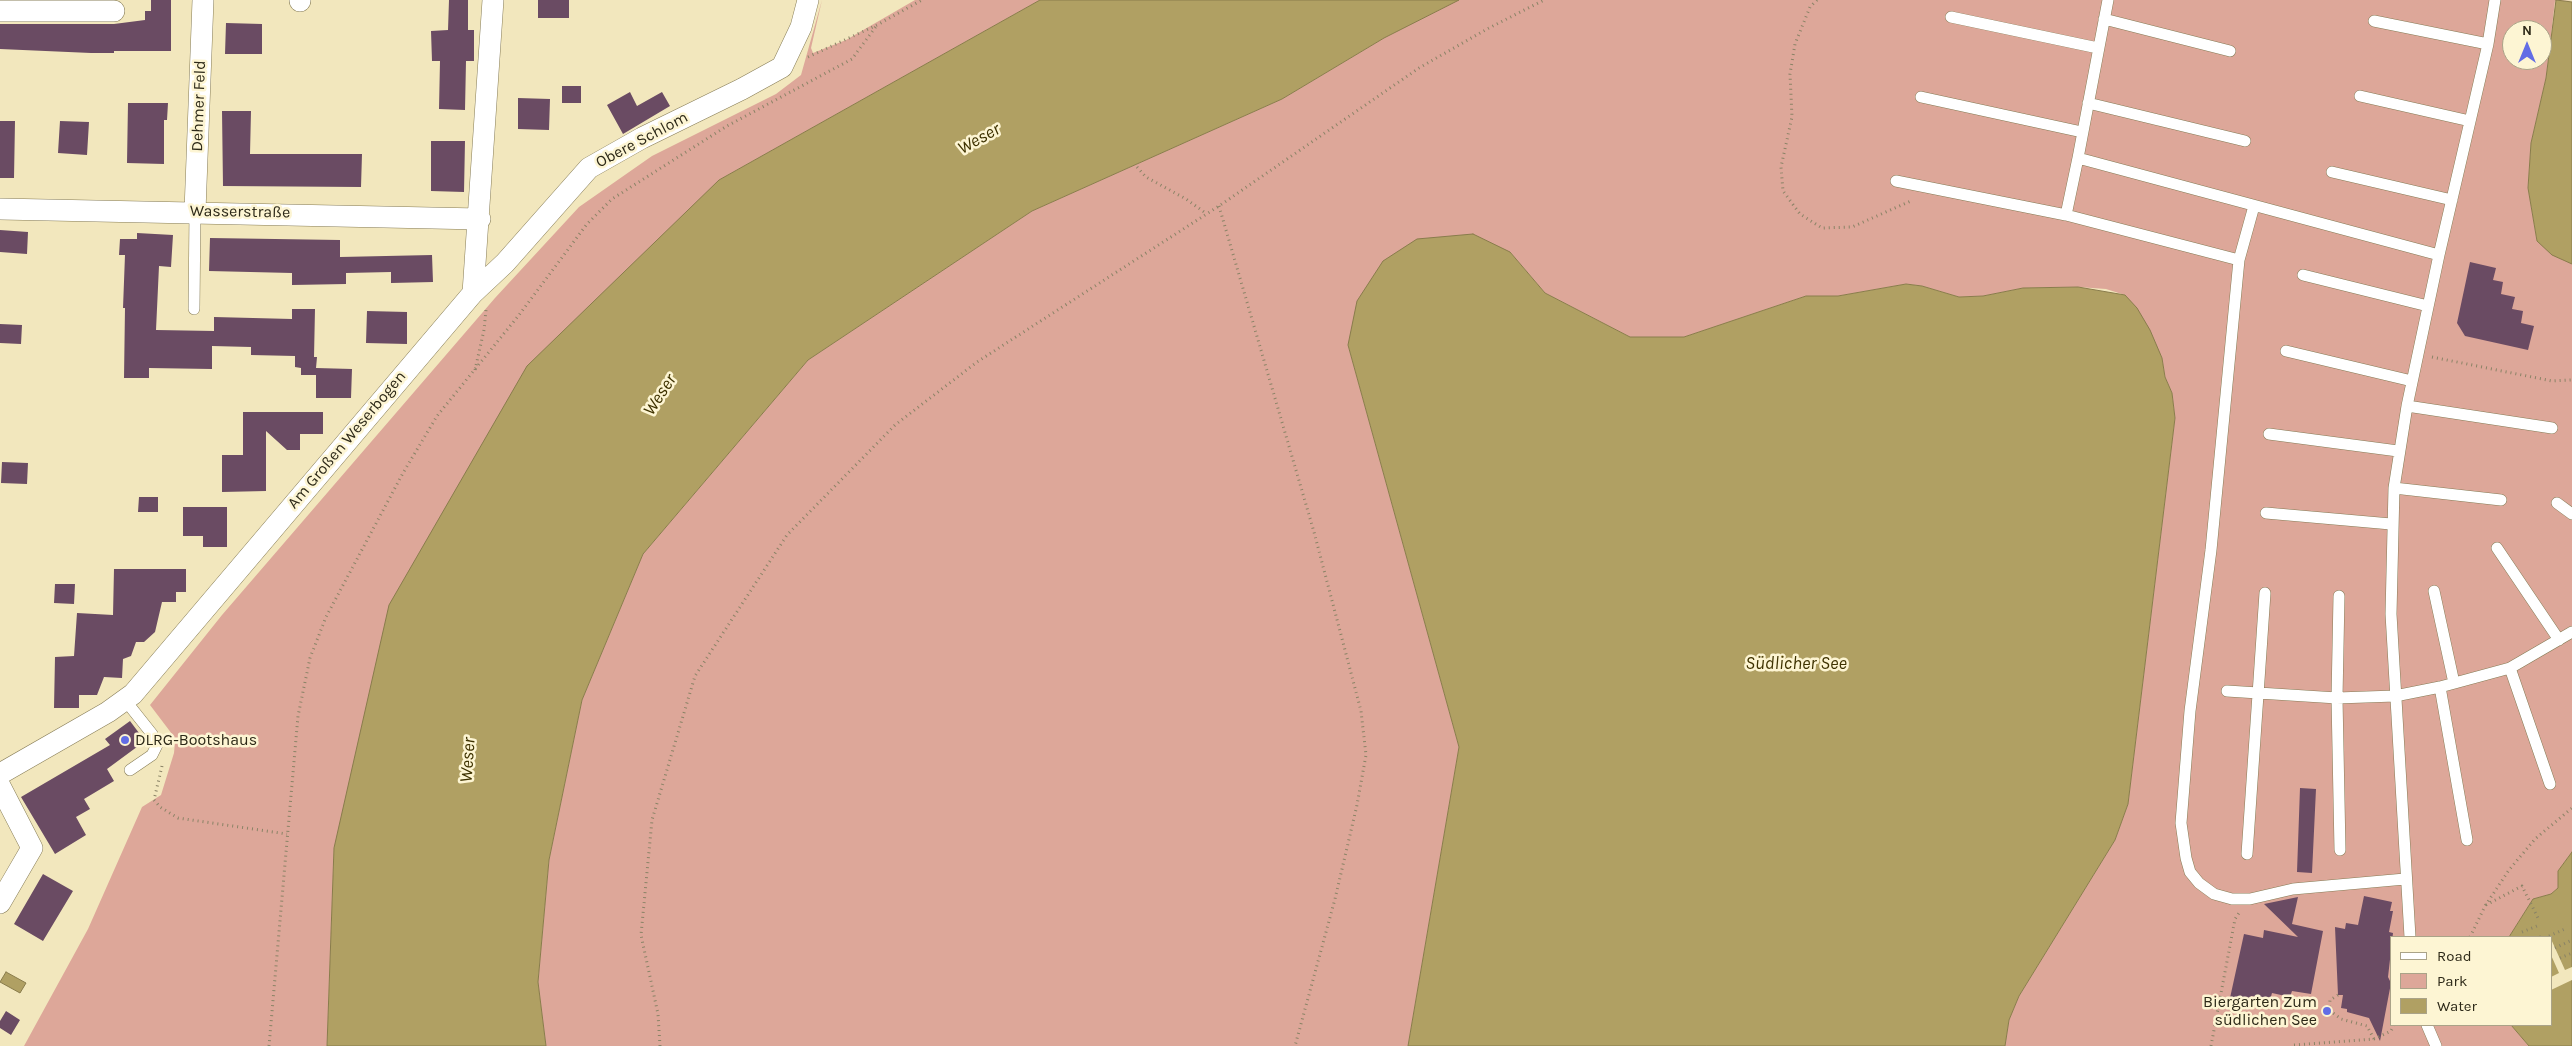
<!DOCTYPE html>
<meta charset="utf-8">
<style>
body{margin:0}
#map{position:relative;width:2572px;height:1046px;overflow:hidden;background:#f2e7bd;font-family:Karla,sans-serif}
canvas{display:block}
.legend{position:absolute;left:2390px;top:936px;width:162px;height:90px;box-sizing:border-box;background:#fdf5d3;border:1px solid #aaa388;margin:0;padding:6px 9px;list-style:none;font-size:15px;color:#2d2918}
.legend li{display:flex;align-items:center;gap:10px;height:25px}
.legend b{width:25px;border:1px solid #aaa388}
.north{position:absolute;left:2502px;top:20px;width:50px;height:50px;box-sizing:border-box;background:#fdf5d3;border:1px solid #aaa388;border-radius:50%;rotate:0deg;font-size:14px;font-weight:700;line-height:20px;text-align:center;color:#2d2918}
.north::after{content:'';display:block;margin:auto;width:18px;height:22px;background:#626de5;clip-path:polygon(50% 0,100% 100%,50% 72%,0 100%)}
</style>
<div id="map">
<canvas width="2572" height="1046"></canvas>
<ul class="legend">
<li><b style="height:6px;background:#fff"></b>Road</li>
<li><b style="height:14px;background:#dda799"></b>Park</li>
<li><b style="height:14px;background:#b0a063"></b>Water</li>
</ul>
<div class="north">N</div>
</div>
<script>
const context = document.querySelector('canvas').getContext('2d');
context.lineJoin = 'round';
function fillPath(path, color) {
  context.fillStyle = color;
  context.fill(path, 'evenodd');
}
function toPath(rows) {
  const path = new Path2D();
  for (const r of rows) {
    path.moveTo(r[0], r[1]);
    for (let i = 2; i < r.length; i += 2) path.lineTo(r[i], r[i + 1]);
  }
  return path;
}
function strokePath(path, color, width, dash) {
  context.strokeStyle = color;
  context.lineWidth = width;
  context.lineCap = dash ? 'butt' : 'round';
  context.setLineDash(dash || []);
  context.stroke(path);
}
function write(font, color, halo, rows, align = 'center') {
  context.font = font + ' Karla,sans-serif';
  context.lineWidth = 5;
  context.setLineDash([]);
  context.textBaseline = 'middle';
  context.strokeStyle = halo;
  context.fillStyle = color;
  for (const [text, x, y, turn = 0] of rows) {
    context.save();
    context.translate(x, y);
    context.rotate((+turn || 0) * Math.PI / 180);
    context.textAlign = isNaN(turn) ? turn : align;
    if (halo) context.strokeText(text, 0, 0);
    context.fillText(text, 0, 0);
    context.restore();
  }
}
const green = toPath([
 [822,0,811,48,813,53,846,40,915,0,1040,0,719,180,334,848,327,1046,24,1046,88,929,142,807,161,795,174,753,175,742,172,734,150,705,222,615,495,298,579,207,652,156,776,94,801,75],
 [1458,0,2572,0,2555,1,2546,78,2531,143,2528,188,2537,241,2572,264,2572,852,2558,871,2558,888,2551,894,2533,899,2509,937,2391,937,2391,1025,2511,1025,2529,1046,2005,1046,2009,1020,2019,996,2115,840,2128,804,2175,418,2172,393,2165,377,2162,358,2125,295,2106,289,2078,287,2023,288,1983,296,1959,297,1922,286,1906,284,1838,296,1806,296,1684,337,1630,337,1545,293,1510,252,1348,345,1459,747,1408,1046,546,1046,538,982,549,860,582,700,643,554,808,360,1032,211,1282,99,1384,38],
 [2512,30,2542,30,2542,60,2512,60]
]);
const water = toPath([
 [1040,0,1459,0,1384,38,1282,99,1032,211,808,360,643,554,582,700,549,860,538,982,546,1046,327,1046,334,848,389,605,527,366,719,180,1040,0],
 [2556,0,2572,2,2572,264,2552,255,2537,241,2528,188,2531,143,2546,78,2556,0],
 [1473,234,1510,252,1545,293,1630,337,1684,337,1806,296,1838,296,1906,284,1922,286,1959,297,1983,296,2023,288,2078,287,2125,295,2137,308,2150,330,2162,358,2165,377,2172,393,2175,418,2128,804,2115,840,2019,996,2009,1020,2005,1046,1408,1046,1459,747,1348,345,1357,301,1383,261,1417,239,1473,234],
 [2572,852,2572,1046,2529,1046,2511,1025,2551,1025,2551,937,2509,937,2533,899,2551,894,2558,888,2558,871,2572,852],
 [6,972,26,983,20,993,0,982,6,972]
]);
const pier = toPath([
 [2551,939,2565,970,2572,967,2572,980,2551,990,2551,977,2559,973,2551,955]
]);
const building = toPath([
 [151,0,171,0,171,51,114,51,114,53,91,53,0,49,0,24,114,24,145,20,145,11,151,11],
 [449,0,468,0,468,30,474,30,474,61,466,61,465,110,439,109,440,61,432,61,431,31,448,30],
 [538,0,569,0,569,18,538,18],
 [226,23,262,24,262,54,225,54],
 [562,86,581,86,581,103,562,103],
 [630,92,637,106,662,92,670,106,623,134,607,105],
 [518,98,550,99,549,130,518,129],
 [128,103,168,103,167,120,164,120,164,164,127,163],
 [222,111,251,111,250,154,362,154,361,187,223,186],
 [0,121,15,121,14,178,0,178],
 [60,121,89,122,87,155,58,153],
 [431,141,465,141,464,192,431,191],
 [0,230,28,232,27,254,0,252],
 [137,233,173,235,171,267,159,266,156,330,214,331,214,317,292,319,292,309,315,309,314,357,317,357,316,368,352,369,351,398,316,398,316,372,316,375,301,375,301,368,295,367,295,356,251,355,251,347,212,346,212,369,149,368,149,378,124,378,125,308,123,308,125,255,119,255,120,239,137,239],
 [210,238,340,240,340,257,432,255,433,282,391,283,391,272,346,273,346,284,292,285,292,273,209,271],
 [2470,262,2496,268,2493,280,2503,282,2501,294,2515,297,2512,309,2523,311,2521,323,2534,326,2528,350,2465,336,2457,323],
 [367,311,407,312,407,344,366,343],
 [0,324,22,325,21,344,0,343],
 [243,412,323,412,323,434,300,434,300,450,287,450,266,431,266,491,222,492,222,455,243,455],
 [2,462,28,463,27,484,1,483],
 [139,497,158,497,158,512,138,512],
 [183,507,227,507,227,547,203,547,203,536,183,536],
 [114,569,186,569,186,592,176,592,176,602,162,602,155,632,144,642,136,642,131,656,123,659,122,678,104,677,97,695,79,695,79,708,54,708,55,657,74,656,77,613,113,615],
 [55,584,75,584,74,604,54,603],
 [130,721,145,741,107,769,114,781,84,799,90,809,76,817,86,835,55,854,21,797,110,745,105,739],
 [2300,788,2316,789,2312,873,2297,872],
 [43,874,73,891,43,941,14,924],
 [2364,896,2392,902,2390,911,2393,911,2389,932,2393,933,2388,977,2391,983,2380,1041,2369,1018,2347,1012,2347,1009,2341,1008,2343,995,2338,995,2335,927,2345,929,2346,923,2358,925],
 [2298,897,2292,924,2323,931,2311,994,2292,991,2290,997,2272,993,2270,1000,2251,996,2250,1002,2230,998,2244,934,2263,938,2264,930,2298,937,2264,904],
 [6,1011,20,1020,11,1035,0,1028,0,1021]
]);
const path = toPath([
 [1817,0,1810,7,1795,44,1790,74,1792,117,1781,167,1783,191,1800,214,1822,228,1852,227,1913,200],
 [808,57,877,25,922,0],
 [1137,167,1146,177,1186,199,1207,214],
 [1219,206,1314,532,1361,711,1366,755,1357,805,1335,899,1295,1046],
 [2432,357,2552,381,2572,380],
 [475,370,484,330,486,310],
 [162,766,154,800,160,807,178,818,287,834],
 [2486,905,2522,886,2538,918],
 [2522,932,2537,926],
 [2549,936,2565,929],
 [2470,937,2485,906,2509,870,2535,839,2572,808],
 [2540,937,2542,936],
 [2555,948,2570,941],
 [2560,958,2572,953],
 [2551,960,2553,959],
 [2338,995,2330,1000,2329,1010,2341,1019,2367,1026,2374,1039],
 [2294,1045,2374,1039,2391,1031,2394,1025],
 [269,1046,298,716,310,658,326,617,403,473,437,416,519,315,587,224,612,199,727,126,852,59,877,25],
 [660,1046,658,1014,641,935,652,820,695,676,787,535,895,425,977,362,1219,206,1419,68,1487,29,1544,0],
 [2211,1046,2235,919,2239,913]
]);
const lane = toPath([
 [2108,0,2078,158,2439,255],
 [1951,17,2098,48],
 [2104,19,2230,51],
 [2374,21,2488,44],
 [2360,96,2470,121],
 [1921,97,2082,132],
 [2088,103,2245,141],
 [2332,172,2452,200],
 [1896,181,2066,215,2239,260],
 [2254,206,2239,260,2211,550,2190,711,2181,823,2186,858,2190,872,2199,883,2214,894,2232,899,2250,899,2293,889,2405,879],
 [2066,215,2078,158],
 [2303,275,2428,306],
 [194,309,195,211],
 [2286,351,2412,381],
 [2407,406,2552,428],
 [2269,434,2398,451],
 [2394,488,2501,500],
 [2557,503,2572,514],
 [2266,513,2391,524],
 [2497,548,2559,640],
 [2434,591,2454,683],
 [2339,596,2337,698,2340,850],
 [2510,668,2550,784],
 [2440,687,2467,840],
 [2227,691,2337,698,2395,696,2440,687,2510,668,2572,632],
 [125,700,152,734,157,745,152,755,130,770],
 [2247,854,2265,593],
 [2410,937,2391,614,2394,488,2407,406,2439,255,2488,44,2495,0],
 [2427,1025,2436,1046]
]);
const street = toPath([
 [300,1,300,0],
 [0,11,114,11],
 [0,209,480,219],
 [195,211,203,0],
 [473,293,505,263,589,168,642,138,742,89,782,67,801,27,808,0],
 [0,774,108,712,133,694,473,293,493,0],
 [0,786,32,848,0,903]
]);
const markers = [
 [125,740,5,"#626de5"],
 [2327,1011,5,"#626de5"]
];
const streetNames = [
 ["Dehmer Feld",199,106,-88],
 ["Obere Schlom",642,140,-28],
 ["Wasserstraße",240,212,1],
 ["Am Großen Weserbogen",347,440,-50]
];
const poiNames = [
 ["DLRG-Bootshaus",135,740],
 ["Biergarten Zum",2317,1002,"right"],
 ["südlichen See",2317,1020,"right"]
];
const waterNames = [
 ["Weser",979,139,-29],
 ["Weser",660,395,-57],
 ["Südlicher See",1796,664],
 ["Weser",468,760,-86]
];
fillPath(green, '#dda799');
fillPath(water, '#b0a063');
strokePath(water, '#897c4c', 1);
fillPath(pier, '#f2e7bd');
fillPath(building, '#6a4b63');
strokePath(lane, '#867c56', 12);
strokePath(street, '#867c56', 22);
strokePath(path, '#8a8366', 3, [1, 4]);
strokePath(lane, '#fff', 11);
strokePath(street, '#fff', 21);
for (const [x, y, r, color] of markers) {
  const dot = new Path2D();
  dot.arc(x, y, r, 0, 2 * Math.PI);
  context.fillStyle = color;
  context.fill(dot);
  strokePath(dot, '#fdf5d3', 2);
}
write('16px', '#2d2918', '#fdf5d3', streetNames);
write('16px', '#2d2918', '#fdf5d3', poiNames, 'left');
write('italic 18px', '#3e3200', '#fdf5d3', waterNames);
</script>
